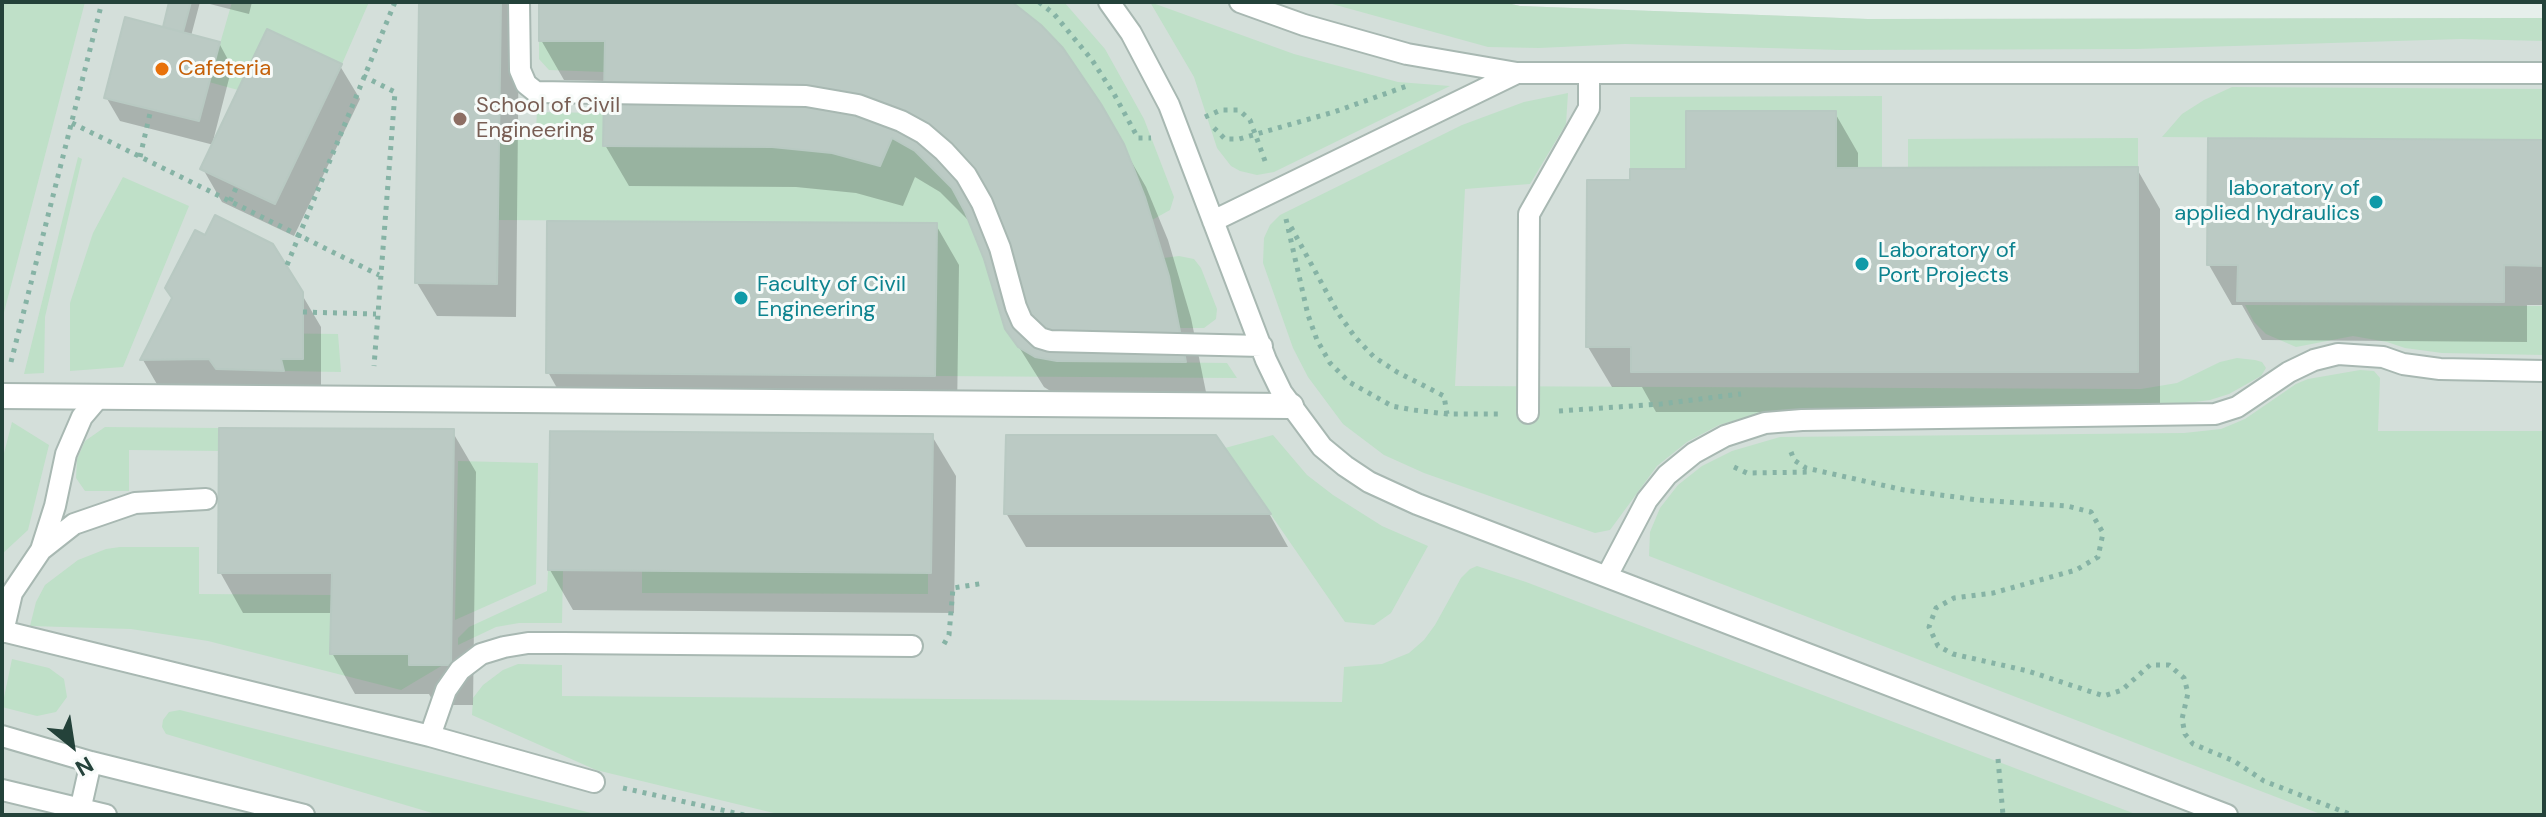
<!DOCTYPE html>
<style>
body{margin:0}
#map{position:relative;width:2546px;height:817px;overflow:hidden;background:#e6efeb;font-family:"DM Sans",sans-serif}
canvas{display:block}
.frame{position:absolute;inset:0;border:4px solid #24423a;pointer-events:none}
.north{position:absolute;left:32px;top:705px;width:80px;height:80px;-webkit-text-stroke:6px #f7fbf9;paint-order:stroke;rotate:150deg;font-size:22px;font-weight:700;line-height:32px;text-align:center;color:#24423a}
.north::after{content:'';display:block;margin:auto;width:28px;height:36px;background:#24423a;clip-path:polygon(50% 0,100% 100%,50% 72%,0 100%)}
</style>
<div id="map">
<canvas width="2546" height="817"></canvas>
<div class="frame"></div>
<div class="north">N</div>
</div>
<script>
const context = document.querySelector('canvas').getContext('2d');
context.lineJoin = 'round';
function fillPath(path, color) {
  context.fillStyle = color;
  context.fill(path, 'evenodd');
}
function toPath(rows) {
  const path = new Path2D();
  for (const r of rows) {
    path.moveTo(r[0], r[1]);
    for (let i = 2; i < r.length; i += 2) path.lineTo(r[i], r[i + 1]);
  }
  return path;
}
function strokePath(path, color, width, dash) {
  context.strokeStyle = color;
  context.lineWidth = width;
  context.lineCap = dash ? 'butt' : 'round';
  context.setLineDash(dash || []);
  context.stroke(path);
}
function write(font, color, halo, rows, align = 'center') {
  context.font = font + ' "DM Sans",sans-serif';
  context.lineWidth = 6;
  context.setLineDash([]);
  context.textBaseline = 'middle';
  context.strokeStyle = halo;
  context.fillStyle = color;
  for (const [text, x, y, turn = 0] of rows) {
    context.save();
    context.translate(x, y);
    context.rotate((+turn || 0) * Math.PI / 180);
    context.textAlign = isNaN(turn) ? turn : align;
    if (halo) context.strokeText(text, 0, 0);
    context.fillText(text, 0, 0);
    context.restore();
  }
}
const built = toPath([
 [2,2,1503,2,1520,6,1868,19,2544,18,2544,815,2,815]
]);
const green = toPath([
 [2,2,85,2,2,320],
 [232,2,369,2,342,64,267,29,238,90,209,82],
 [1012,2,1064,2,1105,49,1144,119,1174,197,1170,210,1152,220,1124,144,1079,71,1063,48,1041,25],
 [1150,2,1294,54,1398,82,1450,86,1274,172,1257,175,1240,171,1231,166,1217,148,1194,77],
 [1325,2,1503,2,1520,6,1868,19,2544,18,2544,41,2461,39,2136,49,1840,50,1625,44,1539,48,1488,47],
 [539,41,605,41,605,72,549,70,539,59],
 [2232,87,2544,89,2544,140,2162,137,2182,114,2204,100],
 [1568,93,1566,124,1530,184,1465,189,1455,386,2141,389,2177,383,2220,362,2237,358,2255,360,2262,362,2266,368,2261,376,2229,394,2210,400,2180,404,1802,409,1761,413,1719,425,1687,442,1657,466,1610,530,1595,533,1424,473,1384,455,1343,424,1308,377,1293,348,1263,263,1264,238,1270,225,1280,215,1462,125,1524,102],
 [1882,96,1882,167,1836,168,1835,111,1687,111,1686,169,1630,169,1630,97],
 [537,112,604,113,772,147,832,153,880,166,892,138,915,151,952,188,965,212,984,259,1005,329,1018,347,1035,357,1057,361,1227,363,1237,378,935,376,936,223,498,220,499,128,536,129],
 [2138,138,2138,167,1908,168,1908,139],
 [78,157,82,159,45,317,44,373,24,374],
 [123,177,189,206,123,367,70,371,70,303,93,233],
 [1179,256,1194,259,1201,268,1217,309,1216,319,1204,328,1146,328,1163,258],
 [2245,305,2544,306,2544,355,2442,353,2405,348,2387,342,2353,336,2296,347,2266,334,2254,322],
 [259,333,338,334,341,372,284,371],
 [2360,370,2374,371,2380,378,2378,431,2544,431,2544,815,2323,815,1649,556,1650,532,1660,508,1678,485,1702,466,1732,451,1780,437,2184,433,2221,429,2245,419,2296,384,2308,379],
 [12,422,49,445,28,530,2,554,2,461],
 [105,427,219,428,219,451,129,450,129,491,85,491,76,478,77,459,85,441],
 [1273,435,1307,475,1333,495,1382,526,1428,546,1391,613,1374,625,1345,622,1225,448],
 [458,461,538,463,536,584,455,620],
 [120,547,199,547,199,594,331,595,330,654,409,654,410,665,443,665,401,690,208,641,131,629,30,626,36,602,45,585,78,560,106,549],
 [1477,566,1526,582,2138,815,782,815,596,770,472,715,473,698,483,685,503,670,518,664,562,665,562,696,1342,702,1344,667,1382,664,1409,653,1424,640,1435,625,1461,578,1470,569],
 [548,570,563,570,562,623,519,623,496,627,458,645,458,638,469,627,547,591],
 [642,571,928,573,928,594,642,593],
 [12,659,49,668,64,679,67,697,56,712,37,716,2,707],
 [180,710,599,815,439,815,166,734,162,727,163,720,169,712]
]);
const shadow = toPath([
 [172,2,200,2,191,36,219,43,232,67,213,141,340,66,360,99,294,236,222,202,203,169,214,145,120,121,106,97,165,29],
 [202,2,252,2,249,14],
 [421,2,507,2,519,24,516,317,437,316,417,283],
 [541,2,1008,2,1099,105,1146,187,1168,240,1191,318,1208,402,1060,397,1044,387,1007,328,972,224,940,192,915,177,903,206,856,193,796,187,629,186,605,145,606,81,564,80,541,40],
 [1835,113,1858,153,1858,170,2137,169,2160,209,2160,412,1656,412,1642,387,1612,387,1588,347,1632,182,1688,171],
 [2544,142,2544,305,2527,305,2527,342,2262,340,2242,305,2232,305,2209,265],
 [936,225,959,265,957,415,571,413,548,372],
 [301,293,321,327,321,392,162,393,143,360],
 [452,431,476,472,473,705,435,705,429,694,355,694,332,653,333,613,243,613,220,572],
 [932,436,956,476,954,613,573,610,550,570],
 [1215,437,1270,515,1288,547,1026,547,1006,513]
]);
const building = toPath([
 [169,2,191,2,183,32,163,27,169,2],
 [419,2,501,2,497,284,415,283,419,2],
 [539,2,1012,2,1041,25,1063,48,1101,104,1124,144,1145,197,1169,276,1186,362,1057,361,1035,357,1018,347,1005,329,984,259,965,212,952,188,915,151,892,138,880,166,832,153,772,147,603,146,605,41,539,41,539,2],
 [125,17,220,42,199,121,104,98,125,17],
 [267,29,342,64,275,204,200,169,267,29],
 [1686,111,1836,111,1836,168,2138,167,2138,372,1631,372,1631,347,1586,347,1587,180,1630,180,1630,169,1686,169,1686,111],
 [2208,138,2544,140,2544,266,2504,265,2504,302,2237,301,2238,265,2207,265,2208,138],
 [215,215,273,244,303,292,303,359,281,359,284,371,216,369,209,359,140,360,172,298,165,288,195,230,205,235,215,215],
 [547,221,937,223,935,376,546,373,547,221],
 [219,428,454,429,451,665,409,665,409,654,330,654,332,573,218,573,219,428],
 [550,431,933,434,931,573,548,570,550,431],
 [1006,435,1216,435,1271,514,1004,514,1006,435]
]);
const path = toPath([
 [1039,2,1054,14,1092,60,1114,94,1138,138,1151,138],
 [363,76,395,92,374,366],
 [1205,117,1221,110,1239,110,1250,120,1265,161],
 [72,123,379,275],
 [1214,128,1225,139,1239,139,1334,112,1407,86],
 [140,157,151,109],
 [230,201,237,186],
 [1286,219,1308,315,1317,340,1330,363,1349,382,1392,406,1413,410,1447,414,1498,414],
 [1291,227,1338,313,1355,337,1374,357,1397,372,1444,396,1447,414],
 [287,265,395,2],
 [303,312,376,314],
 [11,362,102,2],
 [1559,411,1661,404,1741,394],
 [1791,452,1794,460,1806,468,1904,490,1978,500,2067,506,2091,512,2103,533,2098,557,2076,570,1993,593,1954,598,1936,608,1929,627,1938,646,1953,654,2028,671,2104,696,2122,690,2150,665,2169,665,2184,678,2188,693,2182,719,2185,734,2193,744,2234,761,2264,781,2352,815],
 [1734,467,1747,473,1811,472],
 [944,644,949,635,953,588,985,583],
 [1998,759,2003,815],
 [623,788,744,815]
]);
const service = toPath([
 [519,2,520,70,526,84,536,92,806,96,858,105,901,121,923,133,944,151,966,175,982,203,1000,248,1016,307,1022,321,1040,338,1050,341,1262,346],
 [1109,2,1131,33,1169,105,1266,360,1282,393,1322,447,1345,466,1369,482,1417,504,2227,815],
 [1240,2,1304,25,1407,54,1517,73,2544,73],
 [1213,221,1517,73],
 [1528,413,1529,214,1589,108,1589,73],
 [41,550,55,506,66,454,82,417,99,397],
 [1607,576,1647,500,1667,475,1694,453,1725,436,1765,423,1802,420,2215,414,2237,407,2289,372,2314,360,2338,354,2383,357,2403,364,2440,369,2544,371],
 [2,631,430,736,594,782],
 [3,632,12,593,41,550,74,524,135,503,206,499],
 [2,736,91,762,304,815],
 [430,736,446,690,460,670,481,654,504,647,528,643,563,643,912,646],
 [2,790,106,815],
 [79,815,91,762]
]);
const pedestrian = toPath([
 [2,396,1291,406]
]);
const markers = [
 [162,69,8,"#e8710a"],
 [460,119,8,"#8d6e63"],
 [2376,202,8,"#0f9aa8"],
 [1862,264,8,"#0f9aa8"],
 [741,298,8,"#0f9aa8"]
];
const foodNames = [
 ["Cafeteria",178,69]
];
const educationNames = [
 ["School of Civil",476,106],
 ["Engineering",476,131]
];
const cultureNames = [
 ["laboratory of",2360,189,"right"],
 ["applied hydraulics",2360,214,"right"],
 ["Laboratory of",1878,251],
 ["Port Projects",1878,276],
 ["Faculty of Civil",757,285],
 ["Engineering",757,310]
];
fillPath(built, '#d4dfda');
fillPath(green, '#bfe0c8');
fillPath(shadow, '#0003');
fillPath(building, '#bbcac4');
strokePath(building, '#b8c9c2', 2);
strokePath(service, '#a8b8b2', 24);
strokePath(pedestrian, '#a8b8b2', 28);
strokePath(path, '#86b3a5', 5, [4, 6]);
strokePath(service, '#fff', 20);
strokePath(pedestrian, '#fff', 24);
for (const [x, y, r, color] of markers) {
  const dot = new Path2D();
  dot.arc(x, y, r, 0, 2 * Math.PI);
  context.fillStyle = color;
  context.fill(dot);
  strokePath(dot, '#f7fbf9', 3);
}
write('22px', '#c56008', '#f7fbf9', foodNames, 'left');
write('22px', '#785e54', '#f7fbf9', educationNames, 'left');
write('22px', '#0d838f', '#f7fbf9', cultureNames, 'left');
</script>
